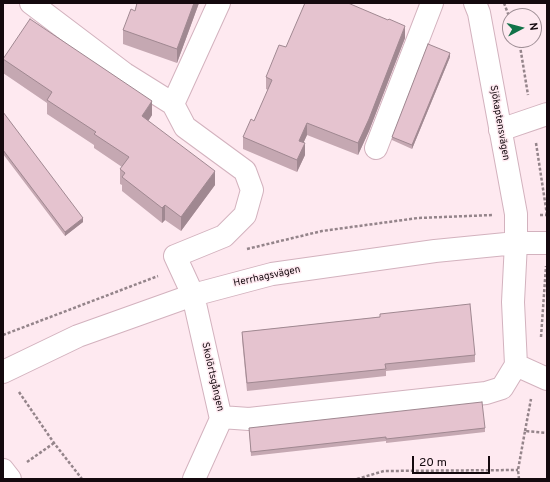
<!DOCTYPE html>
<meta charset="utf-8">
<style>
body{margin:0}
#map{position:relative;width:550px;height:482px;overflow:hidden;background:#fee9f0;font-family:Overpass,sans-serif}
canvas{display:block}
.frame{position:absolute;inset:0;border:4px solid #14090e;pointer-events:none}
.north{position:absolute;left:502px;top:8px;width:40px;height:40px;box-sizing:border-box;background:#fee9f0;border:1px solid #a08f96;border-radius:50%;rotate:83deg;font-size:11px;font-weight:700;line-height:16px;text-align:center;color:#14090e}
.north::after{content:'';display:block;margin:auto;width:14px;height:18px;background:#127349;clip-path:polygon(50% 0,100% 100%,50% 72%,0 100%)}
.scale{position:absolute;left:412px;top:456px;width:78px;height:18px;box-sizing:border-box;border:2px solid #14090e;border-top:0;padding-left:5px;font-size:12px;line-height:14px;white-space:nowrap;color:#14090e;-webkit-text-stroke:3px #fee9f0;paint-order:stroke}
</style>
<div id="map">
<canvas width="550" height="482"></canvas>
<div class="frame"></div>
<div class="north">N</div>
<div class="scale">20 m</div>
</div>
<script>
const context = document.querySelector('canvas').getContext('2d');
context.lineJoin = 'round';
function toPath(rows) {
  const path = new Path2D();
  for (const r of rows) {
    path.moveTo(r[0], r[1]);
    for (let i = 2; i < r.length; i += 2) path.lineTo(r[i], r[i + 1]);
  }
  return path;
}
function strokePath(path, color, width, dash) {
  context.strokeStyle = color;
  context.lineWidth = width;
  context.lineCap = dash ? 'butt' : 'round';
  context.setLineDash(dash || []);
  context.stroke(path);
}
function fillPath(path, color) {
  context.fillStyle = color;
  context.fill(path, 'evenodd');
}
function write(font, color, halo, rows, align = 'center') {
  context.font = font + ' Overpass,sans-serif';
  context.lineWidth = 3;
  context.setLineDash([]);
  context.textBaseline = 'middle';
  context.strokeStyle = halo;
  context.fillStyle = color;
  for (const [text, x, y, turn = 0] of rows) {
    context.save();
    context.translate(x, y);
    context.rotate((+turn || 0) * Math.PI / 180);
    context.textAlign = isNaN(turn) ? turn : align;
    if (halo) context.strokeText(text, 0, 0);
    context.fillText(text, 0, 0);
    context.restore();
  }
}
const path = toPath([
 [504,3,510,19],
 [519,40,528,95],
 [536,143,547,215],
 [540,215,547,215],
 [247,249,322,231,418,218,493,215],
 [3,335,158,276],
 [541,337,546,266],
 [19,392,54,443,82,479],
 [525,431,531,399],
 [27,462,54,443],
 [357,479,384,471,518,470],
 [519,479,518,470,525,431,547,433]
]);
const minor = toPath([
 [31,3,125,74,173,104],
 [475,3,479,13,516,214,516,243,513,302,516,365,547,379],
 [500,130,547,114],
 [376,148,432,3],
 [3,372,78,336,193,295,272,274,435,251,516,243,547,243],
 [221,417,249,419,486,393,502,388,516,365],
 [3,470,10,479],
 [194,479,221,419,193,295,175,256,224,236,245,215,252,190,245,171,185,127,173,104,219,3]
]);
const wall = toPath([
 [137,3,199,3,177,63,123,44,123,30,135,11],
 [405,38,369,131,358,155,307,135,303,143,305,155,297,172,243,149,243,137,254,121,268,90,266,89,266,77,286,47],
 [450,57,412,149,392,140,392,137],
 [3,59,152,115,148,121,215,185,181,231,165,220,162,223,122,191,122,185,120,184,120,169,122,167,94,148,94,145,47,114,47,103,3,73],
 [3,112,83,222,65,236,3,154],
 [380,314,475,355,475,362,386,371,386,376,247,391,242,339,242,332,380,317],
 [249,428,485,428,485,432,386,443,386,441,251,456]
]);
const shadedWall = toPath([
 [194,3,199,3,177,63,177,49],
 [405,26,405,38,369,131,358,155,358,143],
 [450,53,450,57,412,149,412,145],
 [152,101,152,115,142,131,142,116],
 [307,123,307,135,299,153,299,141],
 [305,143,305,155,297,172,297,160],
 [215,171,215,185,181,231,181,217],
 [165,205,165,220,162,223,162,208],
 [83,218,83,222,65,236,65,232]
]);
const building = toPath([
 [137,3,194,3,177,49,123,30,131,9,135,11,137,3],
 [305,3,348,3,388,20,389,19,405,26,369,119,358,143,307,123,299,141,305,143,297,160,243,137,251,119,254,121,272,80,266,77,279,45,286,47,305,3],
 [30,19,152,101,142,116,215,171,181,217,165,205,162,208,122,177,125,173,120,169,129,157,94,134,96,132,47,100,52,92,3,59,30,19],
 [428,44,450,53,412,145,392,137,428,44],
 [3,112,83,218,65,232,3,150,3,112],
 [470,304,475,355,385,364,386,369,247,383,242,332,380,317,380,314,470,304],
 [482,402,485,428,386,439,386,437,251,452,249,428,482,402]
]);
const streetNames = [
 ["Sjökaptensvägen",499,123,80],
 ["Herrhagsvägen",267,277,-12],
 ["Skolörtsgången",212,377,77]
];
strokePath(minor, '#d3b2be', 24);
strokePath(path, '#94848a', 2.5, [3, 2]);
strokePath(minor, '#fff', 22);
fillPath(wall, '#c5a8b2');
fillPath(shadedWall, '#a08891');
fillPath(building, '#e5c3cf');
strokePath(building, '#a08891', 1);
write('10px', '#14090e', '#fee9f0', streetNames);
</script>
